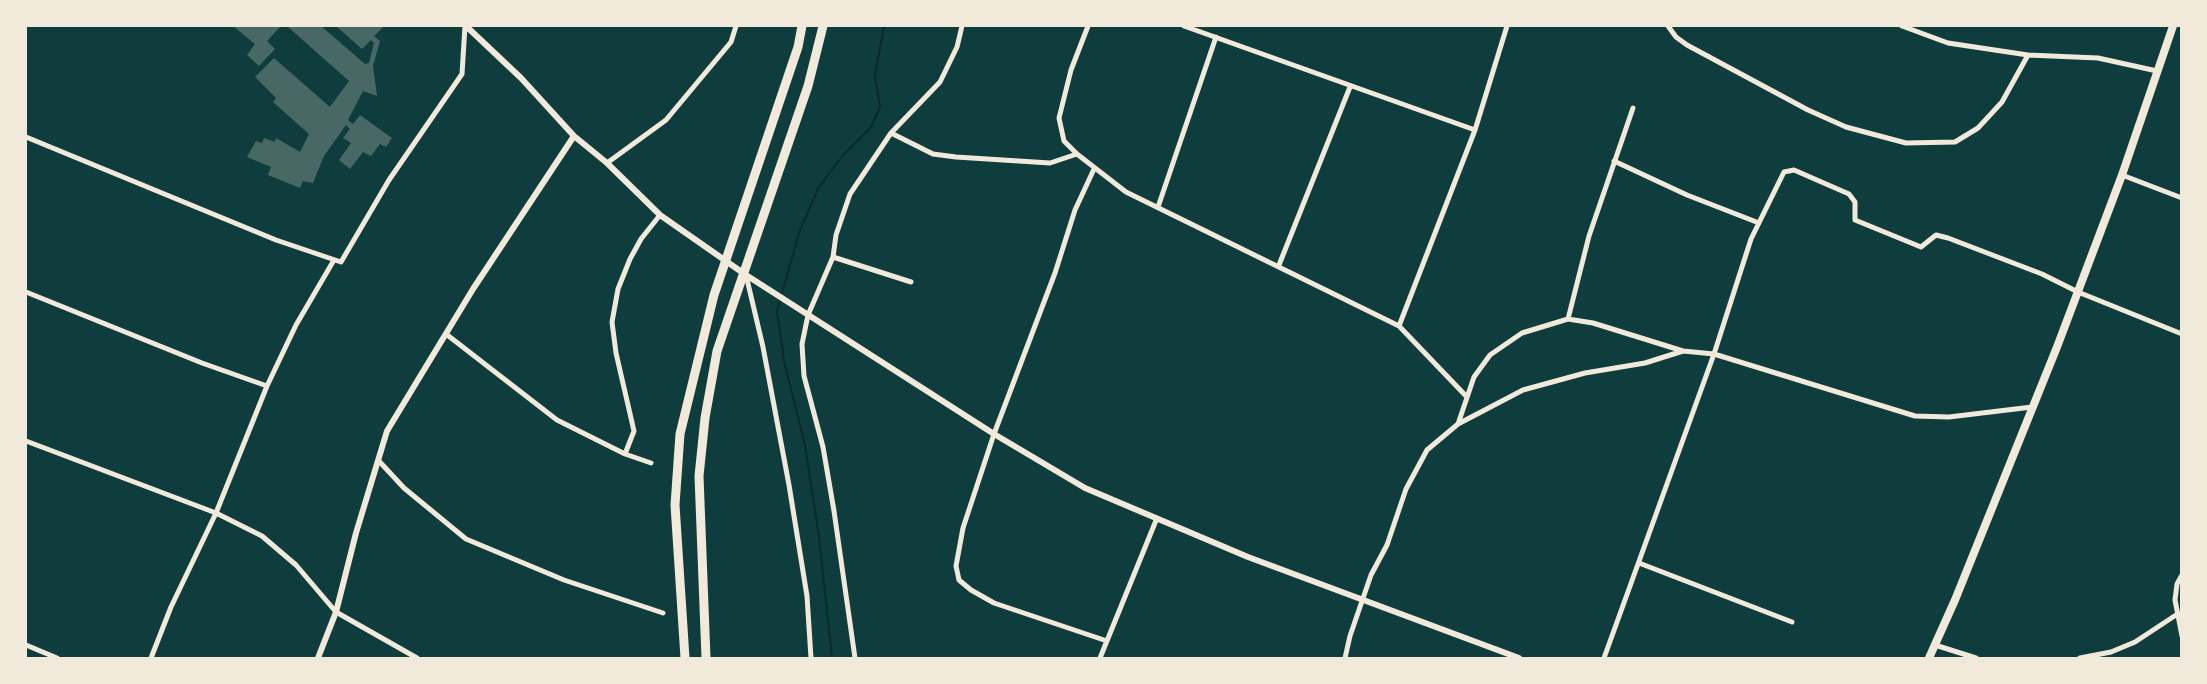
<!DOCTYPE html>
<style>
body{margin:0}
#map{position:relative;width:2207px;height:684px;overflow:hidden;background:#0f3d3e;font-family:Poppins,sans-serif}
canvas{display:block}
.frame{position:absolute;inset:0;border:27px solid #f1e9da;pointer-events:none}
</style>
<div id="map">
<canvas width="2207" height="684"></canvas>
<div class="frame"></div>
</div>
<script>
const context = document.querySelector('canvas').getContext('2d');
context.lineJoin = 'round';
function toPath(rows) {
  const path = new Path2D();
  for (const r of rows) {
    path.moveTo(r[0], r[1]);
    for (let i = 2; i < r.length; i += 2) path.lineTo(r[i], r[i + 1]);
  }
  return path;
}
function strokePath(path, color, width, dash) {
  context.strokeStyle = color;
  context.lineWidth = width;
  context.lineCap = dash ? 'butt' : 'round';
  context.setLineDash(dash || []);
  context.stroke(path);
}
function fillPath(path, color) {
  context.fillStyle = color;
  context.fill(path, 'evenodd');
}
const stream = toPath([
 [832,658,819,537,805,445,784,361,777,311,799,233,818,188,845,153,871,127,880,107,875,75,884,26]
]);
const building = toPath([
 [233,26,281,26,267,41,275,49,259,66,247,55,255,44],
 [287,26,321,26,365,64,369,63,374,43,371,40,362,49,336,26,383,27,374,36,380,41,373,66,377,96,363,91,348,120,353,124,360,115,392,138,386,147,380,144,371,156,363,152,350,169,339,160,351,143,343,138,350,129,346,125,324,156,313,183,303,181,300,188,268,175,271,167,247,157,256,141,262,143,264,138,275,142,276,138,300,152,309,134,273,102,276,98,255,77,274,58,330,107,349,81]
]);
const minor = toPath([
 [1184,26,1475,130],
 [1668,26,1676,37,1687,45,1808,110,1846,127,1906,143,1955,142,1978,128,2002,102,2028,55],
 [1902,26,1948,43,2028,55,2098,58,2157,71],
 [891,133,933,154,956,157,1050,163,1077,154,1126,192,1399,326,1466,396],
 [26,137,276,240,341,262,389,180,462,74,465,26],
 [1077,154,1064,141,1059,118,1071,70,1088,26],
 [1614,161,1687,195,1759,223],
 [607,163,666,120,731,42,736,26],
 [1094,169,1075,210,1055,273,994,434,963,528,956,566,959,580,971,590,994,603,1107,641],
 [2122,175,2182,198],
 [1158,207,1216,37],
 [833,257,911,282],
 [1279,265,1350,87],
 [746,275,763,347,789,485,807,596,811,658],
 [26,292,202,363,267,386],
 [1568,319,1589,236,1633,108],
 [1399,326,1475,130,1507,26],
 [446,334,557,420,625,454,651,463],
 [1458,424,1474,377,1490,355,1522,333,1568,319,1593,323,1683,351],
 [26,441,216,513,262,536,296,565,336,612,417,658],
 [625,454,634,431,616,353,612,322,618,289,630,259,641,239,660,215],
 [378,460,404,488,466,539,564,580,663,613],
 [1639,563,1792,622],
 [2182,575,2177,584,2175,600,2182,636],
 [26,645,57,658],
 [1935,645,1976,658],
 [151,658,171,607,216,513,267,386,296,325,334,260],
 [855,658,834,511,823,447,804,376,802,344,808,315,833,257,836,235,850,194,891,133,940,82,957,47,962,26],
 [1100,658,1157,518],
 [1345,658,1350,636,1371,575,1387,545,1406,489,1427,450,1458,424,1523,390,1585,373,1645,363,1683,351,1714,354,1915,416,1949,417,2032,407],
 [1604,658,1714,354,1751,239,1784,172,1794,170,1849,194,1855,202,1855,220,1921,247,1936,235,1948,238,2042,274,2078,292,2182,334],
 [2080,658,2111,652,2135,642,2176,615]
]);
const tertiary = toPath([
 [466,26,521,78,574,136,607,163,660,215,746,275,994,434,1085,488,1248,557,1519,658],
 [318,658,336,612,356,533,387,431,473,289,574,136]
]);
const primary = toPath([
 [1929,658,1955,600,2057,347,2122,175,2173,26]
]);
const motorway = toPath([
 [685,658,675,505,680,434,714,295,798,47,802,26],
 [706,658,699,476,705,418,717,351,808,86,823,26]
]);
strokePath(stream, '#0a2a2b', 2);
fillPath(building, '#486865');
strokePath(minor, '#f1e9da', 5);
strokePath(tertiary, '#f1e9da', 6);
strokePath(primary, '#f1e9da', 8);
strokePath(motorway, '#f1e9da', 9);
</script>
